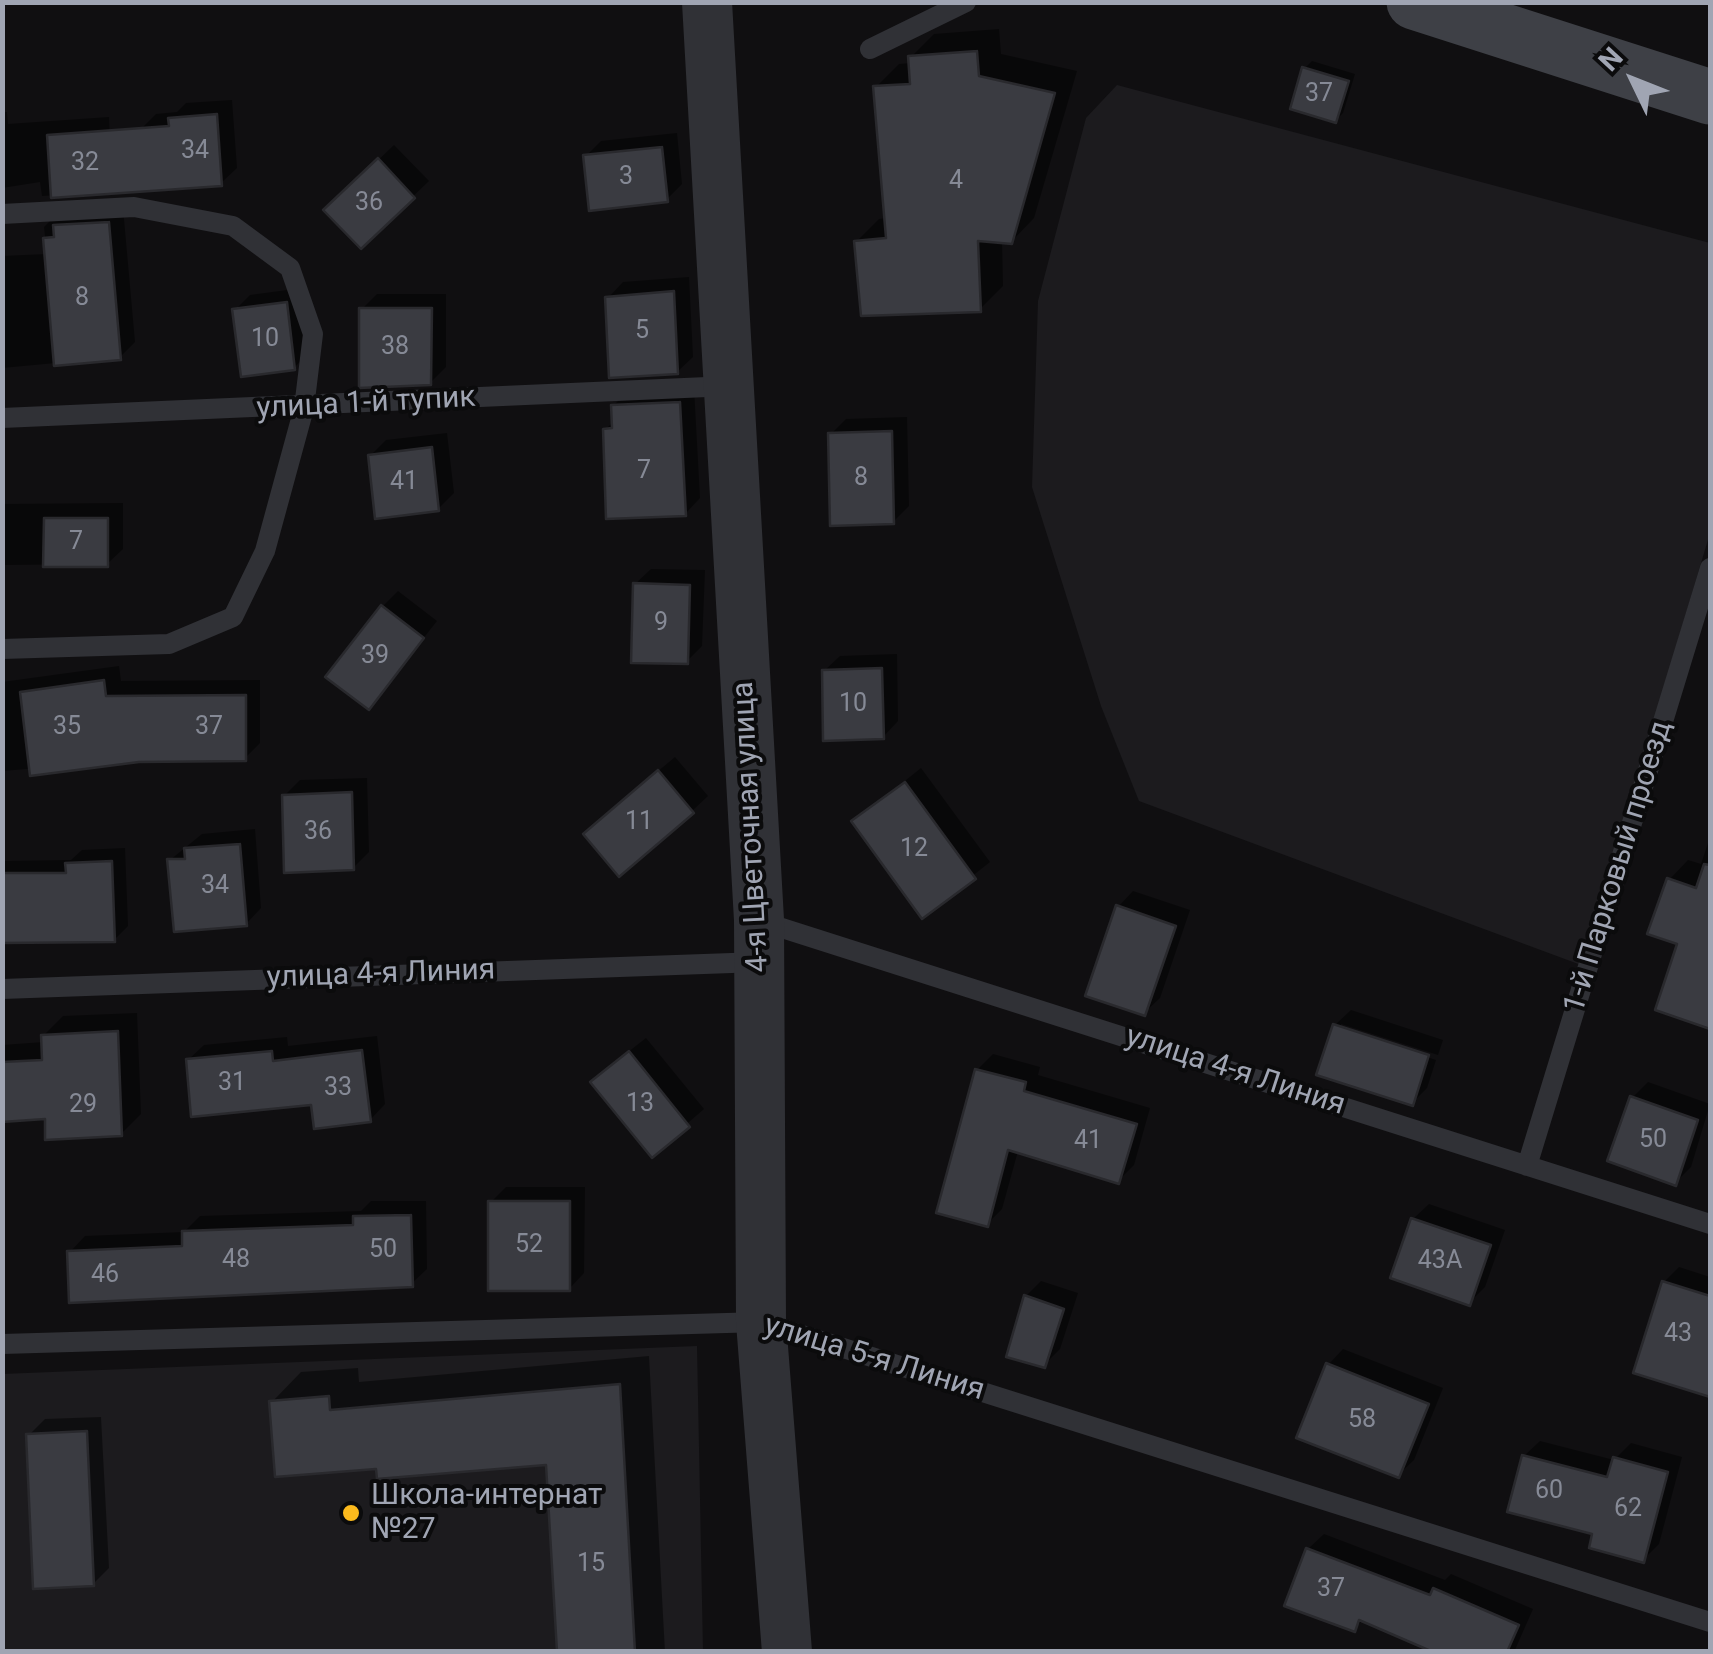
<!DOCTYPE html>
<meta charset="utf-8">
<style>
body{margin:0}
#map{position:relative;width:1713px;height:1654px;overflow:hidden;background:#100f11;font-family:Roboto,sans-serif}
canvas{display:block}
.frame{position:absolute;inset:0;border:5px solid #a0a5b3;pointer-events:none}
.north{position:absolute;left:1583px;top:30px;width:100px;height:100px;-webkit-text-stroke:8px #0b0b0c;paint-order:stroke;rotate:313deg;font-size:28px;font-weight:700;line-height:40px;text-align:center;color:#a0a5b3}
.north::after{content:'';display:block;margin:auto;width:35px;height:45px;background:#a0a5b3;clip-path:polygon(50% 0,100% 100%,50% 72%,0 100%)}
</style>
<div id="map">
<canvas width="1713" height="1654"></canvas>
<div class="frame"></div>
<div class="north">N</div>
</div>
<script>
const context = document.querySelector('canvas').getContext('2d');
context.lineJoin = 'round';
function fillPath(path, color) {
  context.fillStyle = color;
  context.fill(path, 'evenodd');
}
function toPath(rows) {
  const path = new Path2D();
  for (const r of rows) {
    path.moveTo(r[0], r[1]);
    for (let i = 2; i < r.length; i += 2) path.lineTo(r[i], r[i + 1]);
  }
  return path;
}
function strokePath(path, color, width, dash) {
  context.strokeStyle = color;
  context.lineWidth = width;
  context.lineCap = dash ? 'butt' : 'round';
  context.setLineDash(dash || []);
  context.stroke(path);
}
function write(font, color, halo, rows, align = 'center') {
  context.font = font + ' Roboto,sans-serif';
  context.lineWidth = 8;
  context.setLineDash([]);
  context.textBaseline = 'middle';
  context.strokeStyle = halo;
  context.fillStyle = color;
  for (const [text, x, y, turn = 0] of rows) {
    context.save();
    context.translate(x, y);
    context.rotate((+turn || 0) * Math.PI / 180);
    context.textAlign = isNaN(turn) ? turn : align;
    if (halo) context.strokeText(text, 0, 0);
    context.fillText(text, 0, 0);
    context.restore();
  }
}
const built = toPath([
 [1117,85,1710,243,1710,533,1581,965,1139,801,1101,706,1032,487,1038,301,1086,118],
 [697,1346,703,1651,3,1651,2,1374]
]);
const shadow = toPath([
 [999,29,1001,54,1077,71,1034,218,1011,242,1002,241,1003,286,980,309,856,242,879,219,886,218,876,87,899,64,911,63,911,57,934,34],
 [1312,61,1355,74,1343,113,1336,120,1305,68],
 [232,100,237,168,221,183,140,130,156,114,177,112,186,103],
 [2,112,7,112,8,124,109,117,111,162,105,192,42,196,40,182,2,188],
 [677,133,682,184,667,199,586,156,601,141],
 [394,145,429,181,361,246,326,210],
 [123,208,135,342,120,357,2,368,2,256,47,254,44,227,60,211],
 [689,277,693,357,677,372,608,298,623,282],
 [302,288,309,352,294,368,235,310,250,295],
 [377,294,446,294,446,367,430,383,362,309],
 [694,388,700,498,685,514,605,430,614,421,613,406,629,390],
 [907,417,909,506,893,522,831,434,846,419],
 [447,433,454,493,438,509,370,456,386,440],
 [123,503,123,549,107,564,2,565,2,504],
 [651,569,705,570,702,646,687,661,635,584],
 [398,591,437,621,369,707,382,607],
 [897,654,898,721,883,737,824,671,840,656],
 [119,666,121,681,260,680,260,743,245,758,139,760,2,771,2,682],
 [675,757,708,796,692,811,602,818],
 [921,768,990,862,923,915,854,822],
 [367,778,369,852,353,868,284,796,300,780],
 [255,829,261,908,246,924,170,860,202,834],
 [1710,837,1710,1027,1658,1009,1680,943,1669,880,1688,860,1701,864],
 [125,848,128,926,114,940,2,940,2,861,71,860,82,850],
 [1133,891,1190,910,1160,998,1144,1013,1118,907],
 [1351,1010,1443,1040,1438,1055,1341,1024,1341,1029,1436,1060,1427,1088,1412,1103,1335,1025],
 [137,1013,141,1114,121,1134,47,1117,2,1119,2,1045,44,1042,43,1036,63,1016],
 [377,1036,385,1104,370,1120,188,1060,204,1045,287,1037,288,1046],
 [646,1038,704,1109,652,1154,609,1067],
 [993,1054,1040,1067,1038,1075,1150,1108,1134,1165,1118,1181,1018,1151,1002,1209,987,1224,977,1070],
 [1648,1082,1710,1104,1691,1167,1675,1183,1632,1098],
 [506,1187,585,1187,584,1273,569,1289,491,1202],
 [371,1201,426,1201,427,1269,411,1284,70,1252,85,1236,184,1232,200,1216,361,1211],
 [1429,1204,1505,1230,1485,1287,1469,1303,1413,1219],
 [2,1222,5,1269,2,1271],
 [1679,1267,1710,1277,1710,1394,1636,1371,1664,1282],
 [1041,1281,1078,1293,1060,1349,1044,1365,1026,1296],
 [1343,1349,1443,1388,1414,1460,1398,1475,1328,1365],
 [649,1356,665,1652,559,1652,549,1463,379,1467,272,1402,301,1372,358,1368,359,1382],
 [101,1417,109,1568,93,1584,29,1435,45,1419],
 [1540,1441,1614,1460,1631,1443,1682,1457,1659,1544,1643,1560,1595,1532,1524,1456],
 [1324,1534,1445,1580,1451,1574,1533,1609,1514,1652,1439,1652,1364,1619,1354,1629,1308,1549]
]);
const building = toPath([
 [977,51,979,76,1055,93,1012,244,978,241,981,312,861,316,854,241,886,238,873,86,910,84,908,56,977,51],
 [1302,67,1349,81,1336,123,1290,109,1302,67],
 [217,114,222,186,51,198,47,135,169,126,168,118,217,114],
 [662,147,668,202,589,211,583,155,662,147],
 [378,158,415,198,361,249,323,210,378,158],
 [109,222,121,360,54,366,43,238,54,237,53,225,109,222],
 [674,291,678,374,609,378,605,297,674,291],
 [287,302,295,370,241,377,232,309,287,302],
 [359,308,432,308,431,385,359,388,359,308],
 [680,402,686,516,606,519,603,429,612,428,611,405,680,402],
 [892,431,894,524,830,526,828,433,892,431],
 [432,447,439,511,375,519,368,455,432,447],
 [44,518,108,518,108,567,43,567,44,518],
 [633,583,690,585,688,664,631,663,633,583],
 [381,605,424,638,369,710,325,677,381,605],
 [882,668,884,739,823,741,822,670,882,668],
 [104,680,106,696,246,695,246,761,139,762,30,776,20,692,104,680],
 [658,770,694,813,619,877,583,834,658,770],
 [905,782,976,879,922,919,851,821,905,782],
 [352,792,354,870,284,873,282,795,352,792],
 [240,844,247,926,174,932,167,859,185,859,184,848,240,844],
 [112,861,115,942,2,943,2,873,66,873,65,863,112,861],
 [1704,864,1710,865,1710,1029,1655,1010,1677,944,1647,934,1667,878,1696,888,1704,864],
 [1116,905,1176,926,1145,1016,1085,996,1116,905],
 [1333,1024,1429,1055,1413,1106,1316,1075,1333,1024],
 [118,1031,122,1136,45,1140,45,1119,2,1122,2,1062,42,1060,41,1035,118,1031],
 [362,1050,371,1122,314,1129,311,1105,191,1117,186,1059,272,1051,273,1061,362,1050],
 [629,1051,690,1127,652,1158,590,1082,629,1051],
 [975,1069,1026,1082,1024,1091,1137,1124,1119,1184,1008,1150,988,1227,936,1213,975,1069],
 [1630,1096,1698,1120,1676,1186,1607,1161,1630,1096],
 [488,1201,570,1201,570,1291,488,1291,488,1201],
 [411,1215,413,1287,69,1303,67,1251,182,1246,182,1231,353,1225,353,1216,411,1215],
 [1411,1218,1491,1245,1470,1306,1390,1278,1411,1218],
 [1662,1281,1710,1296,1710,1397,1633,1373,1662,1281],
 [1024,1295,1064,1309,1045,1368,1006,1357,1024,1295],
 [1326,1363,1429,1404,1399,1478,1296,1438,1326,1363],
 [620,1384,635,1652,557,1652,546,1465,377,1479,376,1469,275,1477,269,1401,329,1396,330,1410,620,1384],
 [87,1431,94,1586,33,1589,26,1434,87,1431],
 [1522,1455,1607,1477,1613,1457,1668,1472,1644,1563,1589,1548,1592,1534,1507,1512,1522,1455],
 [1306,1548,1430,1595,1433,1588,1519,1625,1507,1652,1433,1652,1359,1620,1355,1632,1284,1606,1306,1548]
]);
const service = toPath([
 [870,49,966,2],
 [2,214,134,207,233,226,290,268,313,334,304,408,265,551,233,617,169,644,2,649],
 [2,418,730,386],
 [760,921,1710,1224],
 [2,989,760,962],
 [1527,1166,1710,568],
 [2,1344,761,1322,1710,1622]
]);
const tertiary = toPath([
 [707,2,759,920,761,1322,787,1652]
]);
const secondary = toPath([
 [1414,2,1710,97]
]);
const markers = [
 [351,1513,10,"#fcba1d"]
];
const numberNames = [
 ["37",1319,95],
 ["34",195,152],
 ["32",85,164],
 ["3",626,178],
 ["4",956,182],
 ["36",369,204],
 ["8",82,299],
 ["5",642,332],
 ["10",265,340],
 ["38",395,348],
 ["7",644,472],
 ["8",861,479],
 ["41",404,483],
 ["7",76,543],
 ["9",661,624],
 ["39",375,657],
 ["10",853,705],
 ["35",67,728],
 ["37",209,728],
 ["11",639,823],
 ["36",318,833],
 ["12",914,850],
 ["34",215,887],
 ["31",232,1084],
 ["33",338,1089],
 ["13",640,1105],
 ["29",83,1106],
 ["50",1653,1141],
 ["41",1088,1142],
 ["52",529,1246],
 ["50",383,1251],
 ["48",236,1261],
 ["43А",1440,1262],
 ["46",105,1276],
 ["43",1678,1335],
 ["58",1362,1421],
 ["60",1549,1492],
 ["62",1628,1510],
 ["15",591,1565],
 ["37",1331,1590]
];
const streetNames = [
 ["улица 1-й тупик",366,404,-3],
 ["4-я Цветочная улица",752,827,-93],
 ["1-й Парковый проезд",1619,867,-73],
 ["улица 4-я Линия",381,975,-2],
 ["улица 4-я Линия",1235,1072,18],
 ["улица 5-я Линия",874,1359,17]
];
const poiNames = [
 ["Школа-интернат",371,1496],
 ["№27",371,1530]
];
fillPath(built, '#1c1b1e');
fillPath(shadow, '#0007');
fillPath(building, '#3a3b41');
strokePath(building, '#29292d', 2.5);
strokePath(service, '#303136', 20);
strokePath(tertiary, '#303136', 50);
strokePath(secondary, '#3e4046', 55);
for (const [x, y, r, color] of markers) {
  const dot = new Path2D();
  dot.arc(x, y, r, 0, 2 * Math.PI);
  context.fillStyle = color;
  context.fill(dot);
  strokePath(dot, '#0b0b0c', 4);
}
write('25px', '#868a96', null, numberNames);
write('30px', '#a0a5b3', '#0b0b0c', streetNames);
write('30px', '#a0a5b3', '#0b0b0c', poiNames, 'left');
</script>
